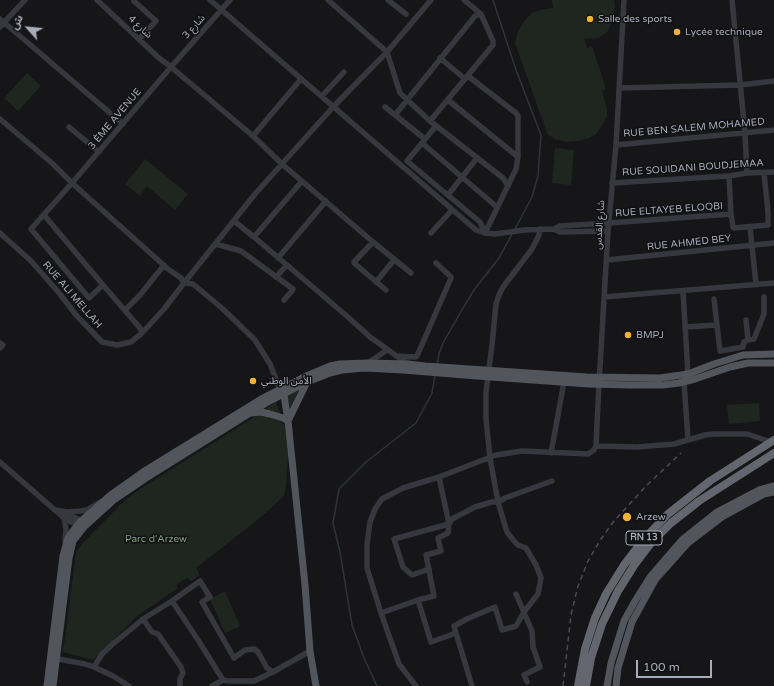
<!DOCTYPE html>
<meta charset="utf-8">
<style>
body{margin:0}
#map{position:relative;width:774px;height:686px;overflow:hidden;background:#161618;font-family:"Varela Round","Noto Sans Arabic",sans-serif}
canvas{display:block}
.north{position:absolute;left:8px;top:8px;width:40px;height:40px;-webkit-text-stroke:3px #111113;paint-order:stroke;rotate:297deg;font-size:11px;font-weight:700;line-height:16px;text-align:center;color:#a8adb8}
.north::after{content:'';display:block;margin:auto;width:14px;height:18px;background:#a8adb8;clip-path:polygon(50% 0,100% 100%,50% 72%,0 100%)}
.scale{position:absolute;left:636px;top:660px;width:76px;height:18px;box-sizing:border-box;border:2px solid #a8adb8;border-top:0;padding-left:5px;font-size:12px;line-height:14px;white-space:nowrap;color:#a8adb8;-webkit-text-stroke:3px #111113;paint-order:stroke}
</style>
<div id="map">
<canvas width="774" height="686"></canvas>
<div class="north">ش</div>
<div class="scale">100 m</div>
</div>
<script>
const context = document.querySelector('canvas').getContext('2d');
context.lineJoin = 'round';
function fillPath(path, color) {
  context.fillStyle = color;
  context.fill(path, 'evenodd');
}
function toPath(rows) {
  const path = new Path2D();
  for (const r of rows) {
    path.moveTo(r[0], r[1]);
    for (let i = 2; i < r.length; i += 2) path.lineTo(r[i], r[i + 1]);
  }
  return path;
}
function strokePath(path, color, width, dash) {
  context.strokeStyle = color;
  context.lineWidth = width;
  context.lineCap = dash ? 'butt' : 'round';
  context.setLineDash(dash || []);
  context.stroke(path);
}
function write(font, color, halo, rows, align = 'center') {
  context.font = font + ' "Varela Round","Noto Sans Arabic",sans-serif';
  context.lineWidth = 3;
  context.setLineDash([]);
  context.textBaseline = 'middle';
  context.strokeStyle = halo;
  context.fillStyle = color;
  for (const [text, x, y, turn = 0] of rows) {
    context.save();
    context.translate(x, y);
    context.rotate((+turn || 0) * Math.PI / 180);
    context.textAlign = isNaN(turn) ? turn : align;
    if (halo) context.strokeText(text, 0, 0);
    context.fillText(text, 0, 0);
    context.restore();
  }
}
const green = toPath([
 [552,0,614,0,615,7,612,22,608,31,599,38,584,39,587,48,592,46,606,89,602,91,607,109,607,116,602,125,596,134,589,138,578,141,566,142,555,139,550,136,547,133,515,43,517,34,524,21,532,13,540,10,553,8],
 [27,73,41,86,18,111,4,98],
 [555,148,574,150,571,185,552,183],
 [145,159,188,194,175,210,147,186,140,196,125,184],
 [299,388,291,409,286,396],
 [276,402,281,415,265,409],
 [759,403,760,421,729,424,727,405],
 [268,415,279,419,285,426,288,456,286,486,284,496,261,517,196,568,200,575,191,581,187,578,176,585,178,588,137,616,93,660,62,652,65,639,76,552,82,544,122,503,134,493,256,416],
 [225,591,240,626,225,633,210,599]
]);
const stream = toPath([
 [493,0,516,70,541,135,538,176,532,197,515,229],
 [437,365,439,354,443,343,459,315,474,290,499,258,512,234],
 [377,686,364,658,352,625,340,552,333,523,339,489,366,462,416,423,432,393,435,375]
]);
const minor = toPath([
 [97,0,159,58,171,67,253,136,282,164,373,242,411,273],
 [210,0,476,230,485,233,495,234,524,230,554,229,560,232,608,231],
 [328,0,387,52,400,93,430,121,503,178,508,186],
 [388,0,406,14],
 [732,0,745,133,747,173],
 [134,1,156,21,139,39],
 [0,19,123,124],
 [0,27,25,0],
 [440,58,465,79],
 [468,76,516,113,518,116,518,157,516,169,485,233],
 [619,88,740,85,774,81],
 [322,96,344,72],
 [448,100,518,157],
 [385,107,425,139],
 [395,115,475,16,481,14],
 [0,119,53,164,72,183,168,269,181,278,184,283,255,194,334,106,387,52,431,0],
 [430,121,493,45,493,41,481,14,464,0],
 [436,126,407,161,480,222,485,233],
 [69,127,99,152],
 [253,136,301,79],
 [422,143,497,207],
 [616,145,774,130],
 [729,176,731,214,733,227,734,228,768,225,768,212,764,173],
 [612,183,729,176,747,173,774,172],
 [448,195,477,158],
 [44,215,103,285],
 [234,221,254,237,348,317,370,337,408,364],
 [750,227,756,284],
 [554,229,560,226,609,223,731,214],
 [0,233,31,261,60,294,76,315,102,342,117,345,131,342,142,333,164,309,184,283,193,284,223,309,255,340,270,364,280,389],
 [431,233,452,210],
 [254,237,302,181],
 [373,242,354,262,354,263,386,290],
 [216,244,241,251,293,289,292,291,284,300],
 [278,258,326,201],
 [607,260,774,243],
 [276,277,287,265],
 [376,282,394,260],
 [683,291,688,374],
 [604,297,774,283],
 [714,299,720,351,743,347,744,342,748,340,746,320],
 [125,310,140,295,164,265],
 [685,327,717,325],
 [142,333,140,328,103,285,89,298,31,229,72,183,171,67,230,0],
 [748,340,754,339,764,314,764,297],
 [0,343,3,345,0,348],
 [396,356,415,357,417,356,451,278,451,277,436,263],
 [368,363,387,350],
 [684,382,688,440],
 [596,446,637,447,674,444,705,435,714,434,747,434,771,442],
 [551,453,564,382],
 [0,462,64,518,66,530,65,542],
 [55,510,67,512,80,511,87,510,100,502],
 [65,513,78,519,79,524],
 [64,518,71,522,80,524],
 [429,569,412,575,403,567,394,539,449,524,439,477],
 [516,594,532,631,533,647,540,667,524,675,527,682],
 [172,601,200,581,210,597,202,602,234,658,245,650,254,649,258,652,267,668,273,672],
 [381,613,418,600],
 [143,619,152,632,158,634,181,667,183,673,180,679,180,686],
 [456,633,454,626,469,618,495,607,502,630,516,626,524,612,538,594,541,578,536,565,526,548,518,545,514,541,507,532,498,502,505,498,552,481],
 [53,658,85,664,94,667,113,676,129,686],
 [94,667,102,654,115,642,143,619,172,601,200,643,223,680],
 [212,686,223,680,228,681,254,681,273,672,310,651],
 [416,686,399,664,381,613,367,568,367,544,370,522,375,509,382,499,403,488,439,477,496,455,522,451,588,454,594,450,596,446,599,384,608,231,616,145,624,0],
 [472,686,456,633,431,642,418,600,434,596,426,555,441,551,438,538,448,533,449,524,452,519,475,507,492,502,498,502,490,458,486,419,486,392,492,345,496,304,499,295,503,287,532,249,539,235,540,229]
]);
const major = toPath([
 [282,391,284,395,288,421,305,585,310,651,316,686],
 [251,413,261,412,270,414,283,418,288,421,307,382],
 [47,686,63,556,68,538,73,531,80,522,112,494,143,472,263,398,304,377,330,366,340,364,368,363,408,364,425,366,587,377,660,378,688,374,714,364,743,355,774,354],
 [53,686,69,558,73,541,84,527,115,499,146,478,266,403,307,382,330,373,342,370,364,368,403,370,477,376,589,384,631,385,663,385,679,383,695,379,730,367,748,363,774,363],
 [607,686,611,663,624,621,635,601,650,577,682,540,717,512,759,490,774,486],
 [616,686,618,668,632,622,655,580,688,543,722,517,764,494,774,492]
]);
const highway = toPath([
 [578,686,585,649,595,618,606,594,624,565,644,539,668,514,710,481,774,440],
 [586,686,591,658,602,624,618,591,635,564,651,543,671,523,699,501,774,453]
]);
const rail = toPath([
 [563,686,571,615,578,586,588,561,601,539,614,521,647,485,681,453]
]);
const markers = [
 [590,19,4,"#f2b134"],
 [677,32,4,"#f2b134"],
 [628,335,4,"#f2b134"],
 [253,381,4,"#f2b134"],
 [627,517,5,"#f2b134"]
];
const shields = [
 [644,538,36]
];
const shieldNames = [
 ["RN 13",644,538]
];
const poiNames = [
 ["Salle des sports",598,19],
 ["Lycée technique",685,32],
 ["BMPJ",636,335],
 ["الأمن الوطني",261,381],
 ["Arzew",636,517]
];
const streetNames = [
 ["شارع 4",140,27,43],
 ["شارع 3",194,27,-48],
 ["3 ÈME AVENUE",115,119,-50],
 ["RUE BEN SALEM MOHAMED",694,128,-5],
 ["RUE SOUIDANI BOUDJEMAA",693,168,-4],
 ["RUE ELTAYEB ELOQBI",669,210,-4],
 ["شارع القدس",600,225,-86],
 ["RUE AHMED BEY",689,243,-6],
 ["RUE ALI MELLAH",72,295,49]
];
const parkNames = [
 ["Parc d'Arzew",156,539]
];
fillPath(green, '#1e261f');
strokePath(stream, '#2c353c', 1.5);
strokePath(minor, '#37383d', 5.5);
strokePath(major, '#53555c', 7);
strokePath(highway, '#63666e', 8);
strokePath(rail, '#4a4c52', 1.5, [5, 4]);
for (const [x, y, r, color] of markers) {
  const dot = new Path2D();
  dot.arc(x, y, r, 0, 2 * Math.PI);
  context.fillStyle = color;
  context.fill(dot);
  strokePath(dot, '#111113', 1.5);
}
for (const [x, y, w] of shields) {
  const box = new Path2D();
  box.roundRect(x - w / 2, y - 7, w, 14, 3);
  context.fillStyle = '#111113';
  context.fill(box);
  strokePath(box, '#a8adb8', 1);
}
write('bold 9px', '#a8adb8', null, shieldNames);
write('10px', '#a8adb8', '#111113', poiNames, 'left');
write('10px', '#a8adb8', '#111113', streetNames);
write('10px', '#7fa381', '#111113', parkNames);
</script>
